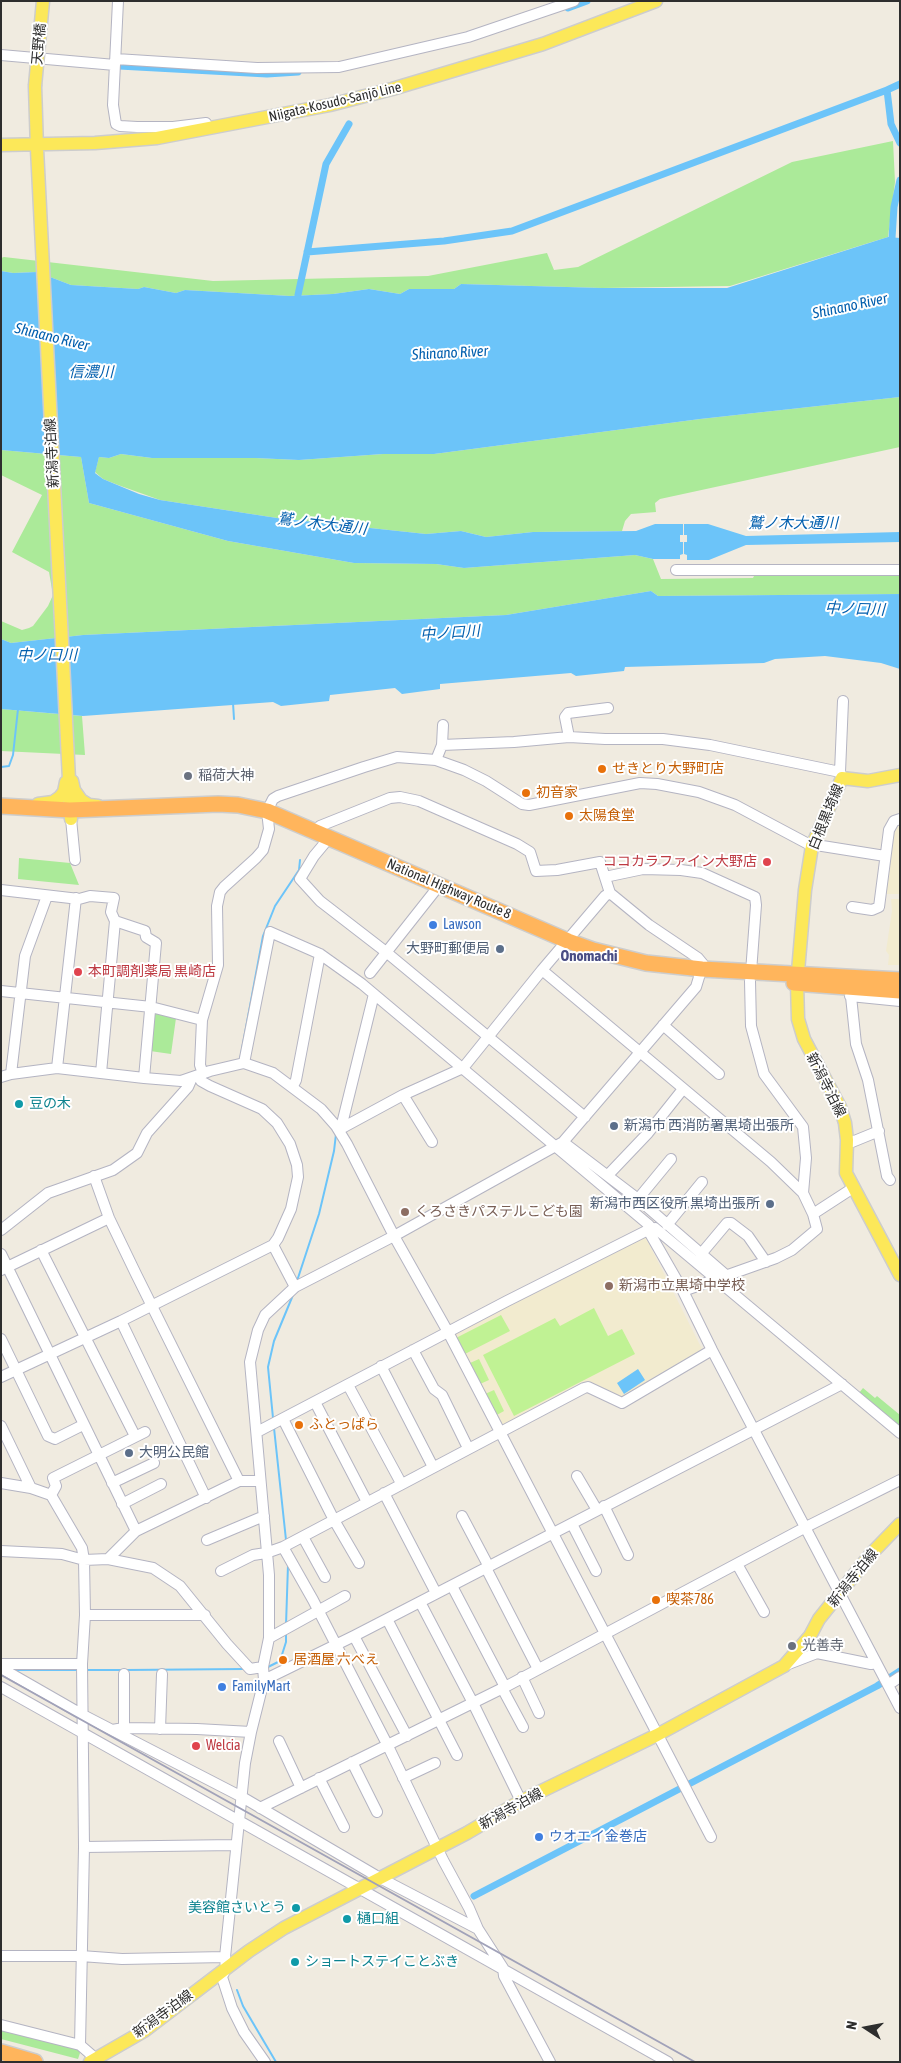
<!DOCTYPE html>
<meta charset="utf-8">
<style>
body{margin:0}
#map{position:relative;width:901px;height:2063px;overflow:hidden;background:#f0ebe0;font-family:"Asap Condensed",sans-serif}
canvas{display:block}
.frame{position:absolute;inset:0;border:2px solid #2e2e2e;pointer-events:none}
.north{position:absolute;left:841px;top:2003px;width:50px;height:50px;-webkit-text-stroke:4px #fff;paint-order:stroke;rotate:281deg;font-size:14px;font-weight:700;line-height:20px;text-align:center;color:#2e2e2e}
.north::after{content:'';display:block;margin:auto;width:18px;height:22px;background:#2e2e2e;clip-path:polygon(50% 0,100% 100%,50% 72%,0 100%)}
</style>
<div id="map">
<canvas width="901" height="2063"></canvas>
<div class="frame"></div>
<div class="north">N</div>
</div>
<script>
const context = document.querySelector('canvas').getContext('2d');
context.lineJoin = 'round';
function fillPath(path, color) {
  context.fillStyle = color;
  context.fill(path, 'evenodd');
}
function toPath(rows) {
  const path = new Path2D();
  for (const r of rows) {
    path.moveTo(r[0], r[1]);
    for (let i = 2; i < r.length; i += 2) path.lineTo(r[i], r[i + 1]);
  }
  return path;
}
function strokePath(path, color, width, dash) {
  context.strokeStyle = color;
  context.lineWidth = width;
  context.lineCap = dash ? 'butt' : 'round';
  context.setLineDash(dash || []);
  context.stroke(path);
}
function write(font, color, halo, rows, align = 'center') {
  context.font = font + ' "Asap Condensed","Noto Sans JP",sans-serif';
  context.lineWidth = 4;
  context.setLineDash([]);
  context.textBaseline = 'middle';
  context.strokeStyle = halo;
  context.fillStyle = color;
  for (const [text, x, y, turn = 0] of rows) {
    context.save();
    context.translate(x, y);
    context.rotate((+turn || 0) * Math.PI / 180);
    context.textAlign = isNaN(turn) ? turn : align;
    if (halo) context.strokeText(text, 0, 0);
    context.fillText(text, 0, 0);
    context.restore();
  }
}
const education = toPath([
 [900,822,900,894,885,894,894,826],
 [891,899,900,899,900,965,888,965,889,955,886,951,892,911],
 [645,1236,704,1353,621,1400,583,1382,498,1429,450,1335]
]);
const green = toPath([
 [893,141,895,182,888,237,730,286,602,288,461,284,454,289,409,289,400,294,369,289,333,294,290,296,185,290,176,293,144,287,138,289,71,285,37,272,13,273,1,271,1,258,4,257,213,281,428,276,547,253,554,270,578,267,792,162],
 [900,397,900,447,660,499,655,503,656,512,631,514,625,521,622,531,533,532,486,537,461,531,426,534,277,518,160,500,118,485,103,479,95,472,99,457,109,458,121,454,152,458,255,458,299,460,383,454,434,454,700,419],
 [1,450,81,457,89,503,228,541,354,563,436,564,464,568,635,555,653,559,661,579,753,578,755,574,900,574,900,594,658,596,651,591,506,615,83,635,11,643,1,639,1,621,22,630,29,628,33,626,48,606,53,595,49,572,12,552,42,495,1,475],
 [1,709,82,716,85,755,1,751],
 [19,858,70,863,79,885,18,879],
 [158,1013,176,1018,171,1054,150,1051,154,1015],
 [863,1388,875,1398,877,1396,900,1415,900,1427,859,1393],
 [1,2028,79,2050,80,2053,78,2059,1,2039]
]);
const pitch = toPath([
 [594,1308,608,1336,622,1329,635,1354,514,1416,483,1355,555,1318,560,1326],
 [501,1315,510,1331,463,1355,454,1339],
 [479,1359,489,1380,480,1384,470,1363],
 [494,1390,504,1411,495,1416,485,1394]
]);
const water = toPath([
 [888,237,900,238,900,397,700,419,434,454,383,454,299,460,255,458,152,458,121,454,109,458,99,457,95,473,103,479,139,494,160,500,277,518,426,534,461,531,486,537,533,532,636,531,655,524,683,524,683,535,680,535,680,542,683,542,683,554,680,555,680,559,653,559,635,555,464,568,436,564,354,563,228,541,89,503,81,457,1,450,1,271,13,273,37,272,71,285,138,289,144,287,176,293,185,290,290,296,333,294,369,289,400,294,409,289,454,289,461,284,602,288,727,288],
 [684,524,708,524,746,536,900,532,900,542,746,545,709,560,687,560,687,555,684,554,684,542,687,542,687,535,684,535],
 [651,591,658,596,900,594,900,669,881,663,825,656,775,659,764,663,625,667,624,671,576,676,571,673,440,684,440,689,402,694,395,688,330,695,329,701,281,706,273,702,83,716,1,709,1,639,11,643,83,635,506,615],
 [638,1369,645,1380,624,1394,617,1383]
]);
const stream = toPath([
 [233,703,234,719],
 [1,767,9,766,13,755,18,709],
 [240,1060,263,936,275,906,299,870,300,860],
 [297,1281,319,1214,334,1151,336,1134],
 [273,1418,268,1367,274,1341,293,1295],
 [274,1428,286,1540],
 [286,1625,288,1565],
 [266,1668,280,1661,286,1642,286,1632],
 [14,1670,79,1670],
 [86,1670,121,1670],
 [126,1670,244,1669],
 [237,1990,243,2006,276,2062]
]);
const canal = toPath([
 [568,8,587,1],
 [119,66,267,74,298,72],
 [900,84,887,90,891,124,900,143],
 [892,238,894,207,900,180],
 [307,252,444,241,512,231,887,90],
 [298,295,326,164,349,124],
 [474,1896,877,1686,900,1671]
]);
const minor = toPath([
 [118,1,113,105,116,124,120,126,137,127,173,127,206,123],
 [1,55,115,65],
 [116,59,257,68,339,67,468,37,574,1],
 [676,570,900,570],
 [569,737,565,717,568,713,608,708],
 [442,745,514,742,569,737,605,739,663,739,710,745,840,772],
 [436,760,442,745,443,725],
 [842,777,840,772,843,701],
 [71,819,75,860],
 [324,844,314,856,300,879,320,901,386,952,585,1117],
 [605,877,643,869,681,870,702,873,755,897,756,905,751,972],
 [1,890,79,899,90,896,114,898,111,912,115,921,145,931,146,937,156,943,144,1078],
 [852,907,872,910,879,907,889,830,894,821,900,819],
 [542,970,771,1162,803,1193,813,1214,817,1229,792,1250,776,1258,683,1291],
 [370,973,434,892],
 [750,981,751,1026,764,1074,803,1127,806,1158,803,1193],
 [850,987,856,1044,868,1080,887,1176,890,1180],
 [1,991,151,1007,202,1020],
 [850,996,900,1001],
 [663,1025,719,1074],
 [244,1063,270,932,320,954,362,984,649,1225,648,1230,683,1291,712,1350,900,1708],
 [57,1068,76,898],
 [101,1073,115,921],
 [11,1074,25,956,47,896],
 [203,1074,200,1065,202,1020,218,965,217,906,220,892,224,887,256,858,263,850,269,829,267,811,273,799,278,796,364,767,397,757,436,760,464,770,486,781,522,804,529,805,640,783,657,784,699,792,735,805,812,846,816,845,885,856],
 [1,1077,11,1074,57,1068,144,1078,181,1081,210,1071,244,1063,273,1073,321,1109,336,1126,347,1144,394,1236,448,1332,711,1837],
 [293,1086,296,1080,320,954],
 [403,1095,432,1142],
 [342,1128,403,1095,463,1068,542,970,605,896,610,893],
 [340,1132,374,994],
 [847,1140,852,1142,879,1131],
 [563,1142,638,1199,727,1276],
 [608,1175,648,1133,683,1089],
 [94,1176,109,1218,136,1274,239,1481],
 [638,1199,671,1159],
 [813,1214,853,1188],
 [667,1225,702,1182],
 [1,1230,48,1193,113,1170,137,1153,147,1133,188,1087,192,1078],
 [273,1245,295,1287],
 [41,1250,135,1436],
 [1,1254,136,1531],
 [701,1254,727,1223,731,1223,748,1236,766,1262],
 [1,1270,109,1218],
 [121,1321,206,1498],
 [1,1339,48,1436,55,1439,83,1425],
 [413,1350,434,1389,442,1395,468,1448],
 [381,1366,433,1467],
 [1,1377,121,1321,273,1245,278,1238,291,1209,298,1177,297,1165,290,1144,277,1123,262,1109,210,1086,201,1081,198,1076],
 [348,1385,401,1483],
 [315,1402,367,1502],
 [283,1419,334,1520,359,1563],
 [1,1426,31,1488],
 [257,1432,507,1301,648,1230,655,1228,900,1433],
 [577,1476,597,1510],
 [1,1483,31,1488,51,1495,82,1548,84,1560,85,1615,82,1664,84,1847,80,2045,95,2058],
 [112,1483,154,1463],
 [384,1493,436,1593],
 [51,1495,56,1486,53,1478,145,1432],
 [122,1504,161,1484],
 [604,1506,628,1555],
 [462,1516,489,1567],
 [572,1524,596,1571],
 [303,1537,325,1577],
 [207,1540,264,1516],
 [283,1547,313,1600,387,1744,443,1860,469,1908,478,1929,503,1968,504,1976,550,2062],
 [1,1551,62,1554,84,1560,108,1559,153,1568,180,1586,227,1644,250,1669,263,1667],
 [108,1559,136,1531,239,1481,260,1481],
 [737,1564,764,1612],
 [486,1568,538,1669],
 [221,1571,253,1555,266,1553,283,1547,584,1388,588,1387,622,1403,712,1350],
 [452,1586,505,1687],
 [420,1602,473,1703,521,1801],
 [85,1615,205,1615],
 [387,1619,457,1755],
 [354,1636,407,1736],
 [269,1638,345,1596],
 [1,1664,82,1664],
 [786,1665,817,1653,871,1664,876,1663],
 [1,1668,83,1715,242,1797,380,1878,478,1929],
 [522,1677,539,1713],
 [264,1680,354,1636,842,1384],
 [888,1685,900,1677],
 [1,1687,668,2062],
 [502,1688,523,1727],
 [124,1728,124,1674],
 [160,1729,162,1674],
 [112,1730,124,1728,197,1729,251,1732],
 [279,1741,301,1788],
 [352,1762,377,1812],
 [319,1778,344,1827],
 [403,1778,435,1763],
 [260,1808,505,1687,806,1527,900,1480],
 [84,1847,236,1845],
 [1,1956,81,1956,122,1959,225,1957],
 [1,2025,80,2045],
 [265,2062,244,2032,232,2008,222,1977,226,1968,225,1957,245,1763,251,1732,264,1680,263,1667,269,1638,269,1575,250,1362,258,1330,265,1315,295,1287,394,1236,563,1142,696,987,703,964,698,958,649,925,610,893,600,862,557,870,536,871,530,852,517,844,419,801,400,797,390,798,320,826,315,831]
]);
const major = toPath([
 [35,86,37,149,71,819],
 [1,145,95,143,157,138,330,105,392,89,543,44,656,1],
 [900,775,868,781,842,778,812,846,805,890,797,983,798,1019,804,1039,840,1107,845,1123,847,1140,846,1173,900,1275],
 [72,781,74,790,81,800,89,805,98,806],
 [38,804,53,802,60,797,64,792,66,782],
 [90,2062,144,2031,249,1951,284,1928,467,1833,521,1801,657,1735,784,1666,810,1636,819,1619,870,1555,900,1524]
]);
const highway = toPath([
 [1,806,70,810,218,804,238,805,267,811,568,941,593,950,646,963,702,969,900,980],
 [794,983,900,991],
 [1,2052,35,2062]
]);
const rail = toPath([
 [1,1675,695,2062]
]);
const majorBridge = toPath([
 [35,86,43,1]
]);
const markers = [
 [602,769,5,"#e8710a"],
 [188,776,5,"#6b7280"],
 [526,793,5,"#e8710a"],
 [569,816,5,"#e8710a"],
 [767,862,5,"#e0444e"],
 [433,925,5,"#3f7fe0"],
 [500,949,5,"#5c6f8a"],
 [78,972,5,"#e0444e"],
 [19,1104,5,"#0f9aa8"],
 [614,1126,5,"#5c6f8a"],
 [770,1204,5,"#5c6f8a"],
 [405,1212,5,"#8d6e63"],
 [609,1286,5,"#8d6e63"],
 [299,1425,5,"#e8710a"],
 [129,1453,5,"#5c6f8a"],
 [656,1600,5,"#e8710a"],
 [792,1646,5,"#6b7280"],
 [283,1660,5,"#e8710a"],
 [222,1687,5,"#3f7fe0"],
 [196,1746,5,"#e0444e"],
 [539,1837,5,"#3f7fe0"],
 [296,1908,5,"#0f9aa8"],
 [347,1919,5,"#0f9aa8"],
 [295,1962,5,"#0f9aa8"]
];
const streetNames = [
 ["天野橋",39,44,-85],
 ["Niigata-Kosudo-Sanjō Line",335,102,-13],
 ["新潟寺泊線",52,453,-93],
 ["白根黒埼線",826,817,-68],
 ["National Highway Route 8",449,889,23],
 ["新潟寺泊線",826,1085,63],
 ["新潟寺泊線",853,1578,-51],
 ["新潟寺泊線",511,1809,-29],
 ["新潟寺泊線",163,2014,-36]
];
const foodNames = [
 ["せきとり大野町店",612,769],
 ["初音家",536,793],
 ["太陽食堂",579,816],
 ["ふとっぱら",309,1425],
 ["喫茶786",666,1600],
 ["居酒屋 六べえ",293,1660]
];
const worshipNames = [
 ["稲荷大神",198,776],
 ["光善寺",802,1646]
];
const healthNames = [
 ["ココカラファイン大野店",757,862,"right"],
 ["本町調剤薬局 黒崎店",88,972],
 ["Welcia",206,1746]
];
const shopNames = [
 ["Lawson",443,925],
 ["FamilyMart",232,1687],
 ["ウオエイ金巻店",549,1837]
];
const serviceNames = [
 ["大野町郵便局",490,949],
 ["新潟市 西消防署黒埼出張所",624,1126,"left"],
 ["新潟市西区役所 黒埼出張所",760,1204],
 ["大明公民館",139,1453,"left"]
];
const cultureNames = [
 ["豆の木",29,1104],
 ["美容館さいとう",286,1908,"right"],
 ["樋口組",357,1919],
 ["ショートステイことぶき",305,1962]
];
const educationNames = [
 ["くろさきパステルこども園",415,1212],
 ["新潟市立黒埼中学校",619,1286]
];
const waterNames = [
 ["Shinano River",850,306,-12],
 ["Shinano River",52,337,14],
 ["Shinano River",450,353,-3],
 ["信濃川",91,372],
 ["鷲ノ木大通川",793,523],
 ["鷲ノ木大通川",322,524,7],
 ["中ノ口川",855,609,2],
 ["中ノ口川",450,633,-4],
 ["中ノ口川",47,655]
];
const neighbourhoodNames = [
 ["Onomachi",589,956]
];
fillPath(education, '#f2ebcf');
fillPath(green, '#abea99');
fillPath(pitch, '#c0f294');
fillPath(water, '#6cc4f9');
strokePath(stream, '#6cc4f9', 2);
strokePath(canal, '#6cc4f9', 7);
strokePath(minor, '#b4b4c2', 12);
strokePath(major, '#cdcdcd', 15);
strokePath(highway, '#cdcdcd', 18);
strokePath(minor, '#fff', 10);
strokePath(major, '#fce859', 12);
strokePath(highway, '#ffb55c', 15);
strokePath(rail, '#a1a2b9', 2);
strokePath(majorBridge, '#cdcdcd', 15, []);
strokePath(majorBridge, '#fce859', 12);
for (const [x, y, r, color] of markers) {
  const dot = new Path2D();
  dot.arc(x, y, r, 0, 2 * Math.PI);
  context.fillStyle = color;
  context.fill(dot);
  strokePath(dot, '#fff', 2);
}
write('14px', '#2e2e2e', '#fff', streetNames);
write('14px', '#c56008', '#fff', foodNames, 'left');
write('14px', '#5b616d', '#fff', worshipNames, 'left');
write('14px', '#be3a42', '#fff', healthNames, 'left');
write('14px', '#366cbe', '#fff', shopNames, 'left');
write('14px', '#4e5e75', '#fff', serviceNames, 'right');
write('14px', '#0d838f', '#fff', cultureNames, 'left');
write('14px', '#785e54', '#fff', educationNames, 'left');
write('italic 15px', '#025fae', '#fff', waterNames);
write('bold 15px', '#494d84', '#fff', neighbourhoodNames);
</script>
